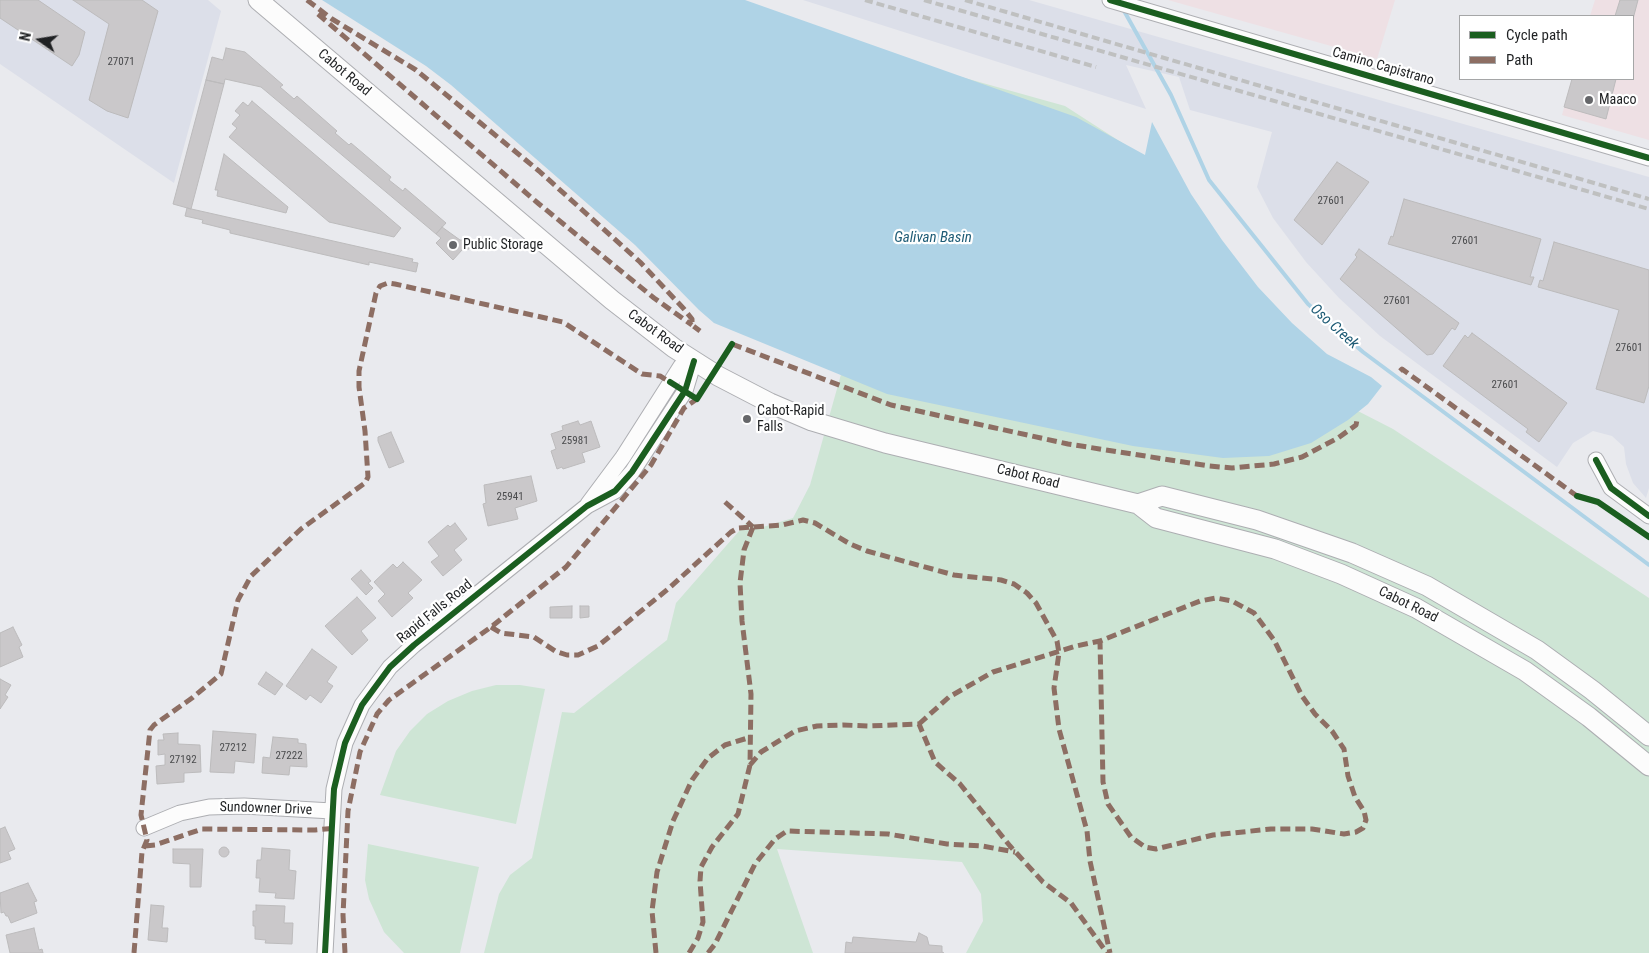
<!DOCTYPE html>
<style>
body{margin:0}
#map{position:relative;width:1649px;height:953px;overflow:hidden;background:#e9eaee;font-family:"Roboto Condensed",sans-serif}
canvas{display:block}
.legend{position:absolute;left:1459px;top:15px;width:175px;height:65px;box-sizing:border-box;background:#fff;border:1px solid #a5a6a7;margin:0;padding:6px 9px;list-style:none;font-size:15px;color:#1f2123}
.legend li{display:flex;align-items:center;gap:10px;height:25px}
.legend b{width:25px;border:1px solid #a5a6a7}
.north{position:absolute;left:15px;top:15px;width:50px;height:50px;-webkit-text-stroke:4px #fff;paint-order:stroke;rotate:283deg;font-size:14px;font-weight:700;line-height:20px;text-align:center;color:#1f2123}
.north::after{content:'';display:block;margin:auto;width:18px;height:22px;background:#1f2123;clip-path:polygon(50% 0,100% 100%,50% 72%,0 100%)}
</style>
<div id="map">
<canvas width="1649" height="953"></canvas>
<ul class="legend">
<li><b style="height:6px;background:#1b5e20"></b>Cycle path</li>
<li><b style="height:6px;background:#8d6e63"></b>Path</li>
</ul>
<div class="north">N</div>
</div>
<script>
const context = document.querySelector('canvas').getContext('2d');
context.lineJoin = 'round';
function fillPath(path, color) {
  context.fillStyle = color;
  context.fill(path, 'evenodd');
}
function toPath(rows) {
  const path = new Path2D();
  for (const r of rows) {
    if (r.length === 3) {
      path.moveTo(r[0] + r[2], r[1]);
      path.arc(r[0], r[1], r[2], 0, 2 * Math.PI);
      continue;
    }
    path.moveTo(r[0], r[1]);
    for (let i = 2; i < r.length; i += 2) path.lineTo(r[i], r[i + 1]);
  }
  return path;
}
function strokePath(path, color, width, dash) {
  context.strokeStyle = color;
  context.lineWidth = width;
  context.lineCap = dash ? 'butt' : 'round';
  context.setLineDash(dash || []);
  context.stroke(path);
}
function write(font, color, halo, rows, align = 'center') {
  context.font = font + ' "Roboto Condensed",sans-serif';
  context.lineWidth = 4.5;
  context.setLineDash([]);
  context.textBaseline = 'middle';
  context.strokeStyle = halo;
  context.fillStyle = color;
  for (const [text, x, y, turn = 0] of rows) {
    context.save();
    context.translate(x, y);
    context.rotate((+turn || 0) * Math.PI / 180);
    context.textAlign = isNaN(turn) ? turn : align;
    if (halo) context.strokeText(text, 0, 0);
    context.fillText(text, 0, 0);
    context.restore();
  }
}
const built = toPath([
 [0,0,208,0,221,11,174,183,0,64],
 [803,0,1029,0,1649,177,1649,488,1646,498,1633,483,1626,464,1624,447,1612,436,1593,431,1573,443,1557,467,1380,336,1339,298,1306,262,1273,218,1257,187,1272,132,1190,110,1179,77,1126,65,1146,109]
]);
const industrial = toPath([
 [1168,0,1395,0,1377,59],
 [1595,0,1649,0,1649,140,1562,115,1572,79,1633,79,1633,16,1590,16]
]);
const green = toPath([
 [686,0,1065,106,1141,155,1311,387,1393,429,1649,598,1649,953,966,953,983,921,981,894,962,862,777,849,813,953,484,953,499,894,510,875,532,858,562,712,574,713,667,640,676,603,747,522,763,527,793,518,810,485,847,353],
 [496,685,520,685,545,689,516,824,380,795,396,751,410,731,427,714,448,701,472,691],
 [368,844,479,867,460,953,404,953,384,932,369,899,365,880]
]);
const water = toPath([
 [322,0,745,0,1076,117,1145,155,1152,122,1191,194,1222,240,1258,287,1292,323,1327,354,1371,377,1382,386,1368,404,1348,420,1311,443,1269,456,1223,458,1133,446,887,394,714,323,699,310,635,245,451,85,426,66]
]);
const stream = toPath([
 [1123,9,1171,95,1209,180,1308,304,1363,352,1649,565]
]);
const building = toPath([
 [0,0,38,0,85,32,79,55,72,66,0,18,0,0],
 [73,0,142,0,158,11,128,118,107,111,89,100,109,24,73,0],
 [1620,0,1638,0,1633,19,1633,16,1615,16,1620,0],
 [226,48,245,52,283,85,280,87,294,99,297,96,337,131,335,133,349,145,351,143,391,177,389,180,403,191,405,188,446,223,436,234,261,87,225,79,224,84,206,80,212,57,223,60,226,48],
 [1572,79,1616,79,1606,119,1564,107,1572,79],
 [206,80,224,84,191,209,173,204,206,80],
 [252,101,401,228,394,237,329,222,229,137,237,128,232,124,240,115,235,111,243,102,248,106,252,101],
 [224,154,288,207,286,213,217,196,218,190,215,190,224,154],
 [1337,162,1369,182,1322,245,1294,220,1337,162],
 [1404,199,1541,239,1530,277,1534,277,1531,285,1388,244,1391,236,1393,237,1404,199],
 [187,208,413,259,412,262,418,263,416,272,369,262,369,265,230,233,230,230,202,223,203,220,185,216,187,208],
 [442,227,460,240,468,240,469,249,462,250,453,260,436,243,441,238,436,234,442,227],
 [1554,242,1649,270,1649,386,1644,403,1596,389,1619,310,1538,287,1540,280,1543,281,1554,242],
 [1359,249,1459,323,1455,330,1452,328,1433,354,1427,355,1340,279,1357,257,1355,255,1359,249],
 [1472,333,1567,403,1539,442,1526,432,1528,429,1443,366,1465,335,1468,338,1472,333],
 [578,421,580,425,591,421,600,447,582,453,585,462,563,469,562,467,557,469,551,451,556,449,551,434,563,430,562,426,578,421],
 [391,432,404,462,389,468,378,441,378,437,391,432],
 [531,476,537,501,515,508,518,519,488,526,483,504,486,503,484,485,531,476],
 [455,523,467,539,454,550,462,560,443,576,431,562,439,556,428,542,448,525,450,527,455,523],
 [403,562,422,580,408,593,413,598,392,617,378,601,385,594,374,582,393,564,397,568,403,562],
 [361,570,371,581,368,583,373,588,366,595,351,579,361,570],
 [357,597,376,618,361,631,368,640,352,655,325,626,357,597],
 [572,606,572,618,550,618,550,607,572,606],
 [580,606,589,606,589,617,580,618,580,606],
 [13,627,22,645,19,647,23,657,0,667,0,633,13,627],
 [312,649,337,667,327,682,333,686,321,703,310,695,306,700,286,686,312,649],
 [266,672,283,684,275,695,258,684,266,672],
 [0,679,11,685,5,695,8,697,0,709,0,679],
 [213,731,256,734,254,763,235,761,234,773,210,772,213,731],
 [178,733,178,744,200,745,201,772,184,773,184,782,157,784,156,766,165,765,165,754,158,755,158,740,164,740,163,734,178,733],
 [273,737,298,739,298,743,306,744,307,767,290,766,289,775,262,773,263,757,270,758,273,737],
 [5,827,15,849,8,852,11,859,0,863,0,829,5,827],
 [224,852,5],
 [262,848,290,850,289,870,296,871,294,899,275,898,276,893,259,892,260,878,256,878,257,860,261,860,262,848],
 [173,849,203,849,201,887,190,887,190,864,173,863,173,849],
 [28,883,37,901,34,902,37,913,11,923,8,916,6,916,4,912,1,913,0,893,28,883],
 [151,905,164,906,162,928,168,928,167,942,148,940,151,905],
 [256,905,285,906,284,923,293,923,292,944,265,943,266,940,255,939,255,926,253,926,253,911,256,911,256,905],
 [34,928,39,950,42,949,43,953,10,953,6,935,34,928],
 [919,933,927,937,929,945,942,946,942,952,944,953,845,953,846,942,852,943,853,937,916,942,919,933]
]);
const minor = toPath([
 [1110,0,1649,158],
 [1596,460,1611,488,1649,516],
 [588,504,623,457,681,366,694,361],
 [144,828,180,813,209,807,244,806,332,811],
 [325,953,334,789,345,743,362,705,390,667,414,645,587,506,615,491,632,472,685,391,694,361]
]);
const major = toPath([
 [258,0,612,300,674,348,718,376,770,403,812,421,885,443,1138,504,1156,518,1275,549,1341,574,1416,608,1525,671,1589,717,1649,766],
 [1138,504,1162,496,1257,520,1352,553,1427,586,1537,650,1592,690,1649,736]
]);
const rail = toPath([
 [865,0,1096,67],
 [924,0,1649,209],
 [965,0,1649,199]
]);
const quiet = toPath([
 [307,0,332,19,416,70,539,171,640,262,684,309,692,319,692,325,700,331],
 [318,14,539,204,654,298,692,325],
 [732,344,891,405,1068,444,1209,466,1232,468,1274,464,1302,457,1338,438,1356,425,1357,420],
 [1400,371,1402,369,1577,496],
 [725,502,753,527],
 [491,627,501,633,534,637,555,651,567,655,578,655,598,646,668,589,731,532,738,528,782,525,803,520,815,523,850,544,867,551,954,575,1001,580,1014,584,1027,593,1036,603,1057,641,1059,653,1054,688,1059,729,1087,831,1090,861,1110,953],
 [919,724,949,697,993,672,1076,646,1100,641,1200,601,1216,598,1232,601,1254,613,1274,640,1302,696,1315,714,1332,731,1344,749,1348,776,1355,797,1364,811,1366,820,1363,828,1356,832,1344,834,1312,829,1271,829,1213,835,1156,849,1145,847,1131,837,1108,804,1103,782,1100,641],
 [750,765,761,752,795,731,817,726,843,725,868,726,919,724,935,762,960,784,1010,846,1043,882,1071,903,1107,953],
 [145,846,155,845,202,829,315,830,337,828],
 [134,953,142,852,147,840,141,815,150,730,154,725,192,698,221,674,238,600,251,576,301,529,365,483,368,477,365,431,359,387,359,371,376,293,380,286,388,283,395,284,563,322,642,374,660,376,670,382],
 [345,953,343,915,348,811,360,752,377,714,389,700,491,627,566,567,651,465,684,408,697,399],
 [656,953,652,911,657,872,673,821,692,780,708,758,725,745,751,737],
 [689,953,698,938,703,922,700,881,701,867,712,847,738,814,750,765,751,694,742,621,740,583,744,550,753,527],
 [708,953,715,944,755,864,775,839,787,831,888,834,947,844,982,846,1015,852]
]);
const cycleway = toPath([
 [1110,0,1649,158],
 [670,382,697,399,732,344],
 [1596,460,1611,488,1649,516],
 [1577,496,1598,502,1649,537],
 [325,953,334,789,345,743,362,705,390,667,414,645,587,506,615,491,632,472,685,391,694,361]
]);
const markers = [
 [1589,100,5,"#66676a"],
 [453,245,5,"#66676a"],
 [747,419,5,"#66676a"]
];
const numberNames = [
 ["27071",121,62],
 ["27601",1331,201],
 ["27601",1465,241],
 ["27601",1397,301],
 ["27601",1629,348],
 ["27601",1505,385],
 ["25981",575,441],
 ["25941",510,497],
 ["27212",233,748],
 ["27222",289,756],
 ["27192",183,760]
];
const streetNames = [
 ["Camino Capistrano",1383,67,16],
 ["Cabot Road",344,73,40],
 ["Cabot Road",655,332,36],
 ["Cabot Road",1028,477,14],
 ["Cabot Road",1408,605,26],
 ["Rapid Falls Road",435,612,-39],
 ["Sundowner Drive",266,809,2]
];
const poiNames = [
 ["Maaco",1599,100],
 ["Public Storage",463,245],
 ["Cabot-Rapid",757,411],
 ["Falls",757,427]
];
const waterNames = [
 ["Galivan Basin",933,238],
 ["Oso Creek",1334,327,42]
];
fillPath(built, '#dcdfe9');
fillPath(industrial, '#eee0e4');
fillPath(green, '#cee5d5');
fillPath(water, '#afd3e6');
strokePath(stream, '#afd3e6', 4);
fillPath(building, '#cac8ca');
strokePath(building, '#bcbbbc', 1);
strokePath(minor, '#adaeb2', 17);
strokePath(major, '#adaeb2', 21);
strokePath(minor, '#fcfcfc', 15);
strokePath(major, '#fcfcfc', 19);
strokePath(rail, '#bfc0c0', 4, [8, 4]);
strokePath(quiet, '#8d6e63', 5, [10, 5]);
strokePath(cycleway, '#1b5e20', 6);
for (const [x, y, r, color] of markers) {
  const dot = new Path2D();
  dot.arc(x, y, r, 0, 2 * Math.PI);
  context.fillStyle = color;
  context.fill(dot);
  strokePath(dot, '#fff', 2);
}
write('11px', '#4a4b4d', null, numberNames);
write('14px', '#1f2123', '#fff', streetNames);
write('14px', '#1f2123', '#fff', poiNames, 'left');
write('italic 15px', '#1e5c76', '#fff', waterNames);
</script>
